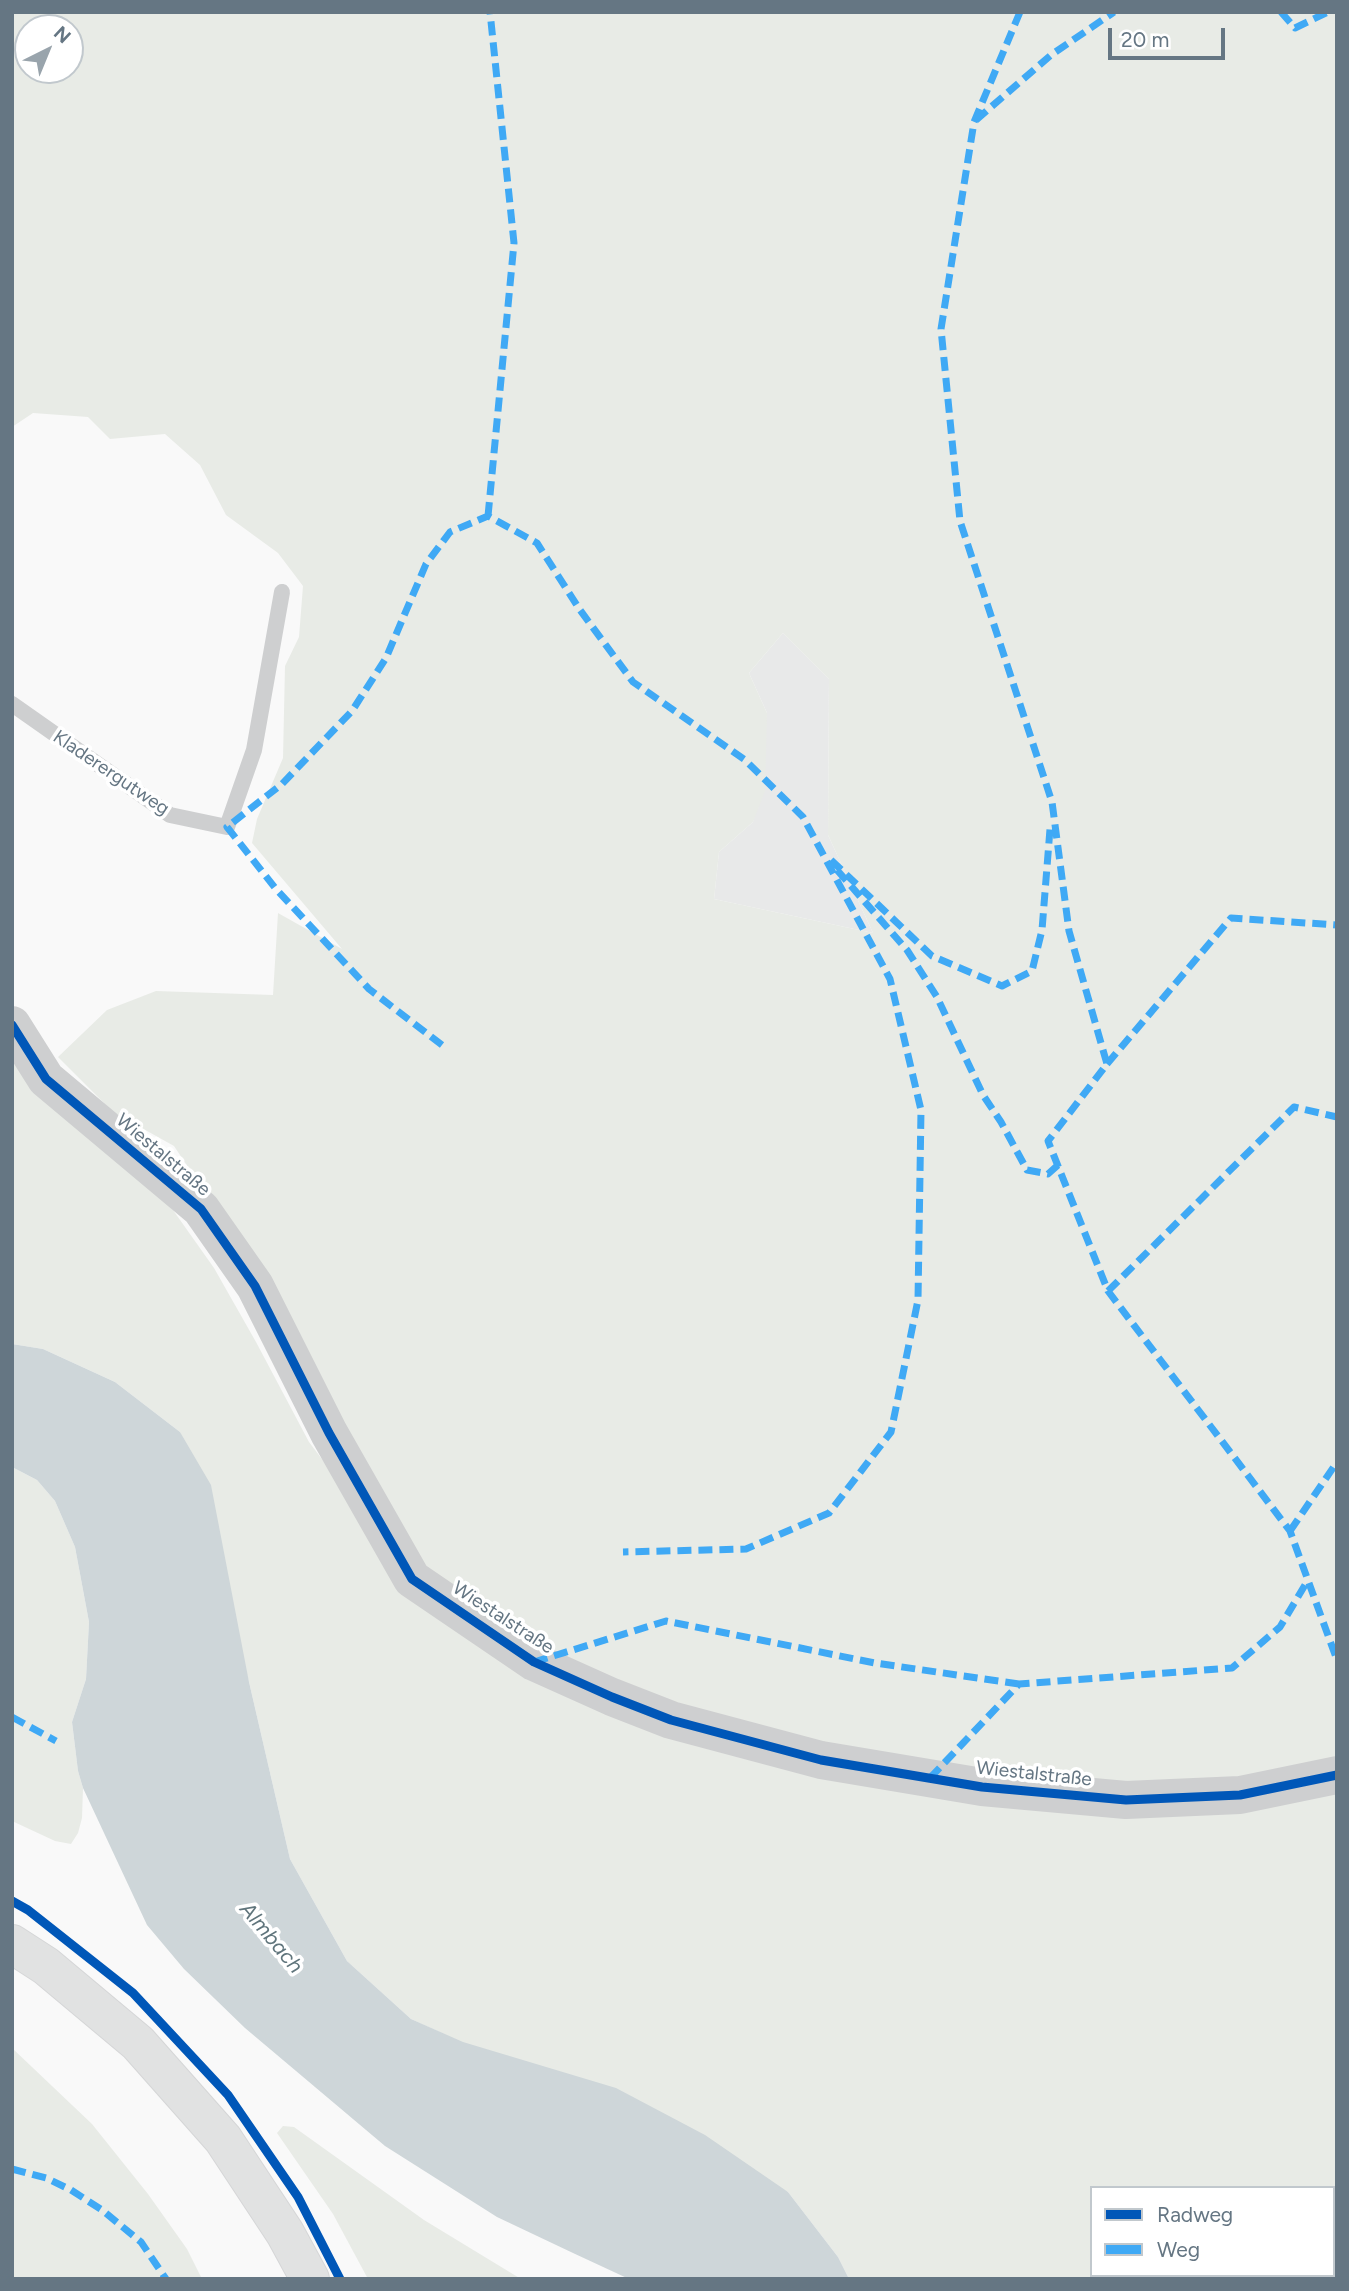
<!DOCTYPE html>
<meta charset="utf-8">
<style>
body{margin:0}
#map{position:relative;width:1349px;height:2291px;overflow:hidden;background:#f9f9f9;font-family:Figtree,sans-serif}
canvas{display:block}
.frame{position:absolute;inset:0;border:14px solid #657683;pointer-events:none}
.legend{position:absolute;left:1090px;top:2186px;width:245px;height:91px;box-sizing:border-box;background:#fff;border:2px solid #c1c8cd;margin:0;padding:9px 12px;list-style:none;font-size:21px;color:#657683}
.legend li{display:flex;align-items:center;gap:14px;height:35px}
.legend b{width:35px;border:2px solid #c1c8cd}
.north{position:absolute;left:14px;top:14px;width:70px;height:70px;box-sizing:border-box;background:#fff;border:2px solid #c1c8cd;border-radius:50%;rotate:43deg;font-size:19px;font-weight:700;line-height:28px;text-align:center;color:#657683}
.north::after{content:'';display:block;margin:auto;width:24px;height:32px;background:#99a4ac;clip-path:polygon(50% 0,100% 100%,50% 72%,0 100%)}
.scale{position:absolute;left:1108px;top:28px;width:117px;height:32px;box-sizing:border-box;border:4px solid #657683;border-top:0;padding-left:9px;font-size:21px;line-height:24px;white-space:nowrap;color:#657683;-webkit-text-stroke:5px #fff;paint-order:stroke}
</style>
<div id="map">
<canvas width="1349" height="2291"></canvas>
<div class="frame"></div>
<ul class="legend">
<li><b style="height:9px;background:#0057b8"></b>Radweg</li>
<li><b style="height:9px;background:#3fa9f5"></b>Weg</li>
</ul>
<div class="north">N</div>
<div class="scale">20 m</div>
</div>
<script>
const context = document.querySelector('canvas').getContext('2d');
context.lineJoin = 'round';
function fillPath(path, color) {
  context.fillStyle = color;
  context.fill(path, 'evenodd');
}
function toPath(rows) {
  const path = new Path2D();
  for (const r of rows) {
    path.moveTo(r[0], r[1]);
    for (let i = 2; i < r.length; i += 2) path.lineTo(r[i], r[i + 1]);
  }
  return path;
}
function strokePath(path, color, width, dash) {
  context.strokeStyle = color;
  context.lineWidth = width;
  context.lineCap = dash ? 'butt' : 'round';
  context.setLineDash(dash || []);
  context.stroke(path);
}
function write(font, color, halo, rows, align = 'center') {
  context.font = font + ' Figtree,sans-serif';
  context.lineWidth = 7;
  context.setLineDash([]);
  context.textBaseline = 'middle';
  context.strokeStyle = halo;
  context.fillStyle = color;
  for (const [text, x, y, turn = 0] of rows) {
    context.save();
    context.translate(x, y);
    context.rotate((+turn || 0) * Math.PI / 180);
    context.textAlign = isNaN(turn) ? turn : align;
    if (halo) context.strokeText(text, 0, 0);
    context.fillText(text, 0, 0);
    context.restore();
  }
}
const built = toPath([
 [783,633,829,679,828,835,873,933,714,899,719,852,753,822,767,713,749,673]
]);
const green = toPath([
 [12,12,1337,12,1337,2279,849,2279,838,2257,788,2192,411,2019,347,1961,290,1859,249,1682,180,1432,115,1382,43,1349,12,1344,12,1059,173,1210,214,1268,256,1342,309,1442,411,1577,280,1305,174,1146,113,1112,58,1057,107,1010,156,991,273,995,278,913,342,949,252,843,257,819,283,758,285,666,299,637,303,586,278,553,226,515,200,465,165,434,110,439,88,417,33,413,12,427],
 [28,28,70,28,70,70,28,70],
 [783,633,829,679,828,835,873,933,714,899,719,852,753,822,765,791,767,713,749,673],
 [1092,2188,1333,2188,1333,2275,1092,2275],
 [12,1467,37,1480,55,1501,75,1547,89,1622,86,1679,72,1722,78,1771,83,1788,82,1818,78,1833,71,1844,55,1841,12,1821],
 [12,2048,92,2124,148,2194,187,2249,202,2279,12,2279],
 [283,2126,294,2127,424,2220,521,2279,368,2279,333,2214,277,2133]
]);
const water = toPath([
 [12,1344,43,1349,115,1382,180,1432,211,1485,249,1682,290,1859,347,1961,411,2019,463,2042,616,2088,705,2135,788,2192,838,2257,849,2279,629,2279,573,2253,497,2217,385,2146,245,2028,184,1969,147,1925,83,1788,78,1771,72,1722,86,1679,89,1622,75,1547,55,1501,37,1480,12,1467]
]);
const service = toPath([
 [12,704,170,815,227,827,254,750,282,592]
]);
const tertiary = toPath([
 [12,1025,46,1079,201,1209,255,1286,329,1433,412,1579,534,1662,612,1697,671,1720,821,1760,982,1787,1126,1800,1240,1795,1337,1775]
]);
const secondary = toPath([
 [12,1944,46,1966,138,2043,223,2139,285,2233,310,2279]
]);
const quiet = toPath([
 [1020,12,974,122,941,329,960,521,1052,802,1069,931,1107,1064,1048,1141,1108,1291,1290,1531,1337,1660],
 [1281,12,1295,28,1328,12],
 [976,120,1051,55,1114,12],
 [488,516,514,243,490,12],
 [831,860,932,956,1002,986,1032,971,1042,930,1050,829],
 [837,870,907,950,937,997,983,1095,1001,1122,1027,1170,1048,1174,1058,1165],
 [442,1045,369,989,276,889,227,827,282,784,352,711,386,658,426,564,450,532,488,516,537,543,580,610,633,682,745,760,803,817,890,979,921,1110,918,1300,891,1432,829,1513,746,1549,623,1552],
 [1107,1064,1231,918,1337,925],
 [1108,1291,1294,1107,1337,1117],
 [1290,1531,1337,1462],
 [534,1662,666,1621,875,1663,1019,1684],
 [12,1717,56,1741],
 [930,1778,1019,1684,1232,1668,1280,1627,1308,1580],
 [12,2169,46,2178,71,2190,102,2210,141,2242,166,2279]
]);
const cycleway = toPath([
 [12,1025,46,1079,201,1209,255,1286,329,1433,412,1579,534,1662,612,1697,671,1720,821,1760,982,1787,1126,1800,1240,1795,1337,1775],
 [12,1901,28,1910,133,1993,228,2095,298,2197,340,2279]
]);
const streetNames = [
 ["Kladerergutweg",111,773,34],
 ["Wiestalstraße",163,1155,40],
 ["Wiestalstraße",503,1618,33],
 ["Wiestalstraße",1034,1774,6]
];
const waterNames = [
 ["Almbach",271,1938,50]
];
fillPath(built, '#e8e9e9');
fillPath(green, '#e8ebe6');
fillPath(water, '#ced6d9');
strokePath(secondary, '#d5d6d7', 40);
strokePath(service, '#cecfd0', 16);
strokePath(tertiary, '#cecfd0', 38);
strokePath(secondary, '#e1e2e2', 38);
strokePath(quiet, '#3fa9f5', 7, [14, 7]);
strokePath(cycleway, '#0057b8', 9);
write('19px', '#657683', '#fff', streetNames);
write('italic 21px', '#60757c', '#fff', waterNames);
</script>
